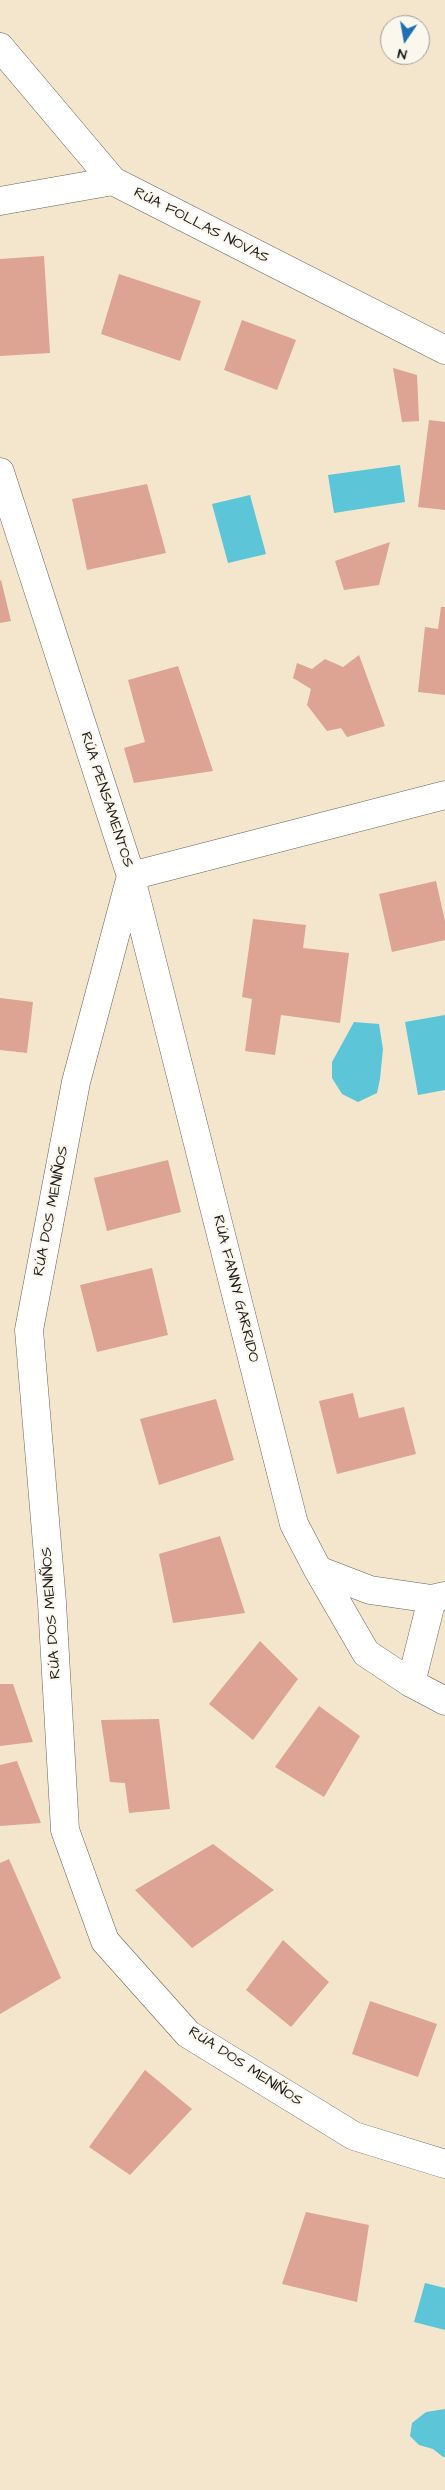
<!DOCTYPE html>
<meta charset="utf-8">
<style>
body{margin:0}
#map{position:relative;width:445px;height:2490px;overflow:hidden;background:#f4e6cd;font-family:"Architects Daughter",sans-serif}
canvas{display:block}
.north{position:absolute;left:380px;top:15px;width:50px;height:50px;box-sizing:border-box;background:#fbf7ec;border:1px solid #a29f99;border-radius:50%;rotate:192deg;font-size:14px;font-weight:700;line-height:20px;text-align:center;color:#1c1c1c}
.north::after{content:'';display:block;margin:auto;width:18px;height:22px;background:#1f6fb2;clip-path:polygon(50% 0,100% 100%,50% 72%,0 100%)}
</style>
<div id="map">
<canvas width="445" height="2490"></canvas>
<div class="north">N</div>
</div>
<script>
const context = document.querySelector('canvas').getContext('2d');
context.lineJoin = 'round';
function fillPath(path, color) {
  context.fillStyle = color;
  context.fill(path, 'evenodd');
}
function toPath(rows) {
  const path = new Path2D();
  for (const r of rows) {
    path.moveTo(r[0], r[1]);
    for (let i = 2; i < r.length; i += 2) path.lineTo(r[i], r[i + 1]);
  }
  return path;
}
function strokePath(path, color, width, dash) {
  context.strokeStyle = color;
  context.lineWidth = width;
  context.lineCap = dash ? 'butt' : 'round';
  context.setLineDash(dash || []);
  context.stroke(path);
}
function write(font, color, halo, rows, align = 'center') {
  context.font = font + ' "Architects Daughter",sans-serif';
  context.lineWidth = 4;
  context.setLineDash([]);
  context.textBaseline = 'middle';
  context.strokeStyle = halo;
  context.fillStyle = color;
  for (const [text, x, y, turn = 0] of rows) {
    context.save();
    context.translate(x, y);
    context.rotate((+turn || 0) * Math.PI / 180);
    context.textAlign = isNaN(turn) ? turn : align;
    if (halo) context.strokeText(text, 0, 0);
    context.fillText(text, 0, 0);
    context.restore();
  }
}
const water = toPath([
 [400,465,405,502,334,513,328,475],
 [250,495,266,554,228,563,212,504],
 [445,1015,445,1090,418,1095,405,1022],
 [354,1022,379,1024,383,1049,380,1079,377,1093,358,1102,342,1094,332,1078,332,1062],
 [425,2283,445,2288,445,2330,414,2322],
 [445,2409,445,2457,443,2457,433,2449,419,2445,410,2436,412,2423,426,2412]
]);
const building = toPath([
 [44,256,50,353,0,356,0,259],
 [119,274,201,301,180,361,101,334],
 [242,320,296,340,277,390,224,370],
 [393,368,417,375,419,421,402,422],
 [429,420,445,422,445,510,418,507],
 [147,484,166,553,87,570,72,499],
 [390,542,379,585,344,590,335,561],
 [1,580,11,621,0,623,0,581],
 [441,607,445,607,445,695,418,692,425,627,438,629],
 [359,655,385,726,347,737,341,728,327,731,307,705,311,689,293,678,297,663,312,669,325,659,343,667],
 [178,666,213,771,134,783,124,748,145,742,128,680],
 [436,881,445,921,445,940,392,952,379,894],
 [253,919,306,925,303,948,349,953,340,1023,281,1015,275,1055,245,1051,252,999,242,997],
 [0,998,33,1002,27,1053,0,1050],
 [168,1160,181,1212,107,1231,94,1178],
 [152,1268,168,1335,97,1352,80,1285],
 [353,1393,359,1418,404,1407,416,1454,337,1474,319,1401],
 [216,1399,234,1460,159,1485,140,1419],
 [220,1536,245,1613,173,1623,159,1554],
 [260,1641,298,1679,253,1740,209,1704],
 [0,1684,13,1684,33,1742,0,1746],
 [319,1706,360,1736,324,1797,275,1767],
 [159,1719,170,1809,129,1813,125,1783,110,1782,101,1720],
 [17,1761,41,1823,0,1826,0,1765],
 [213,1844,274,1890,192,1948,135,1890],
 [9,1859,61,1978,0,2014,0,1863],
 [283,1940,329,1982,291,2027,246,1990],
 [370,2001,437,2024,418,2077,352,2054],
 [145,2070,192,2109,130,2175,89,2147],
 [306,2212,369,2225,357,2302,282,2284]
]);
const minor = toPath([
 [0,47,113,181,445,350],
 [0,201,113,181],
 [0,472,131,876,445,795],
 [131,876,76,1082,29,1330,52,1603,65,1830,105,1941,188,2034,354,2136,445,2164],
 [131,878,294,1524,318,1570,370,1590,432,1599,445,1596],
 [318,1570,366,1653,411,1683,445,1701],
 [411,1683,432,1599]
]);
const streetNames = [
 ["RÚA FOLLAS NOVAS",201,226,27],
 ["RÚA PENSAMENTOS",106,800,72],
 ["RÚA DOS MENIÑOS",52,1211,-79],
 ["RÚA FANNY GARRIDO",235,1289,76],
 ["RÚA DOS MENIÑOS",52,1613,-94],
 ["RÚA DOS MENIÑOS",245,2067,33]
];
fillPath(water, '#5cc5d8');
fillPath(building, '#dda393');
strokePath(minor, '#68635a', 29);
strokePath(minor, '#fff', 28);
write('15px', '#1c1c1c', '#fbf7ec', streetNames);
</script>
